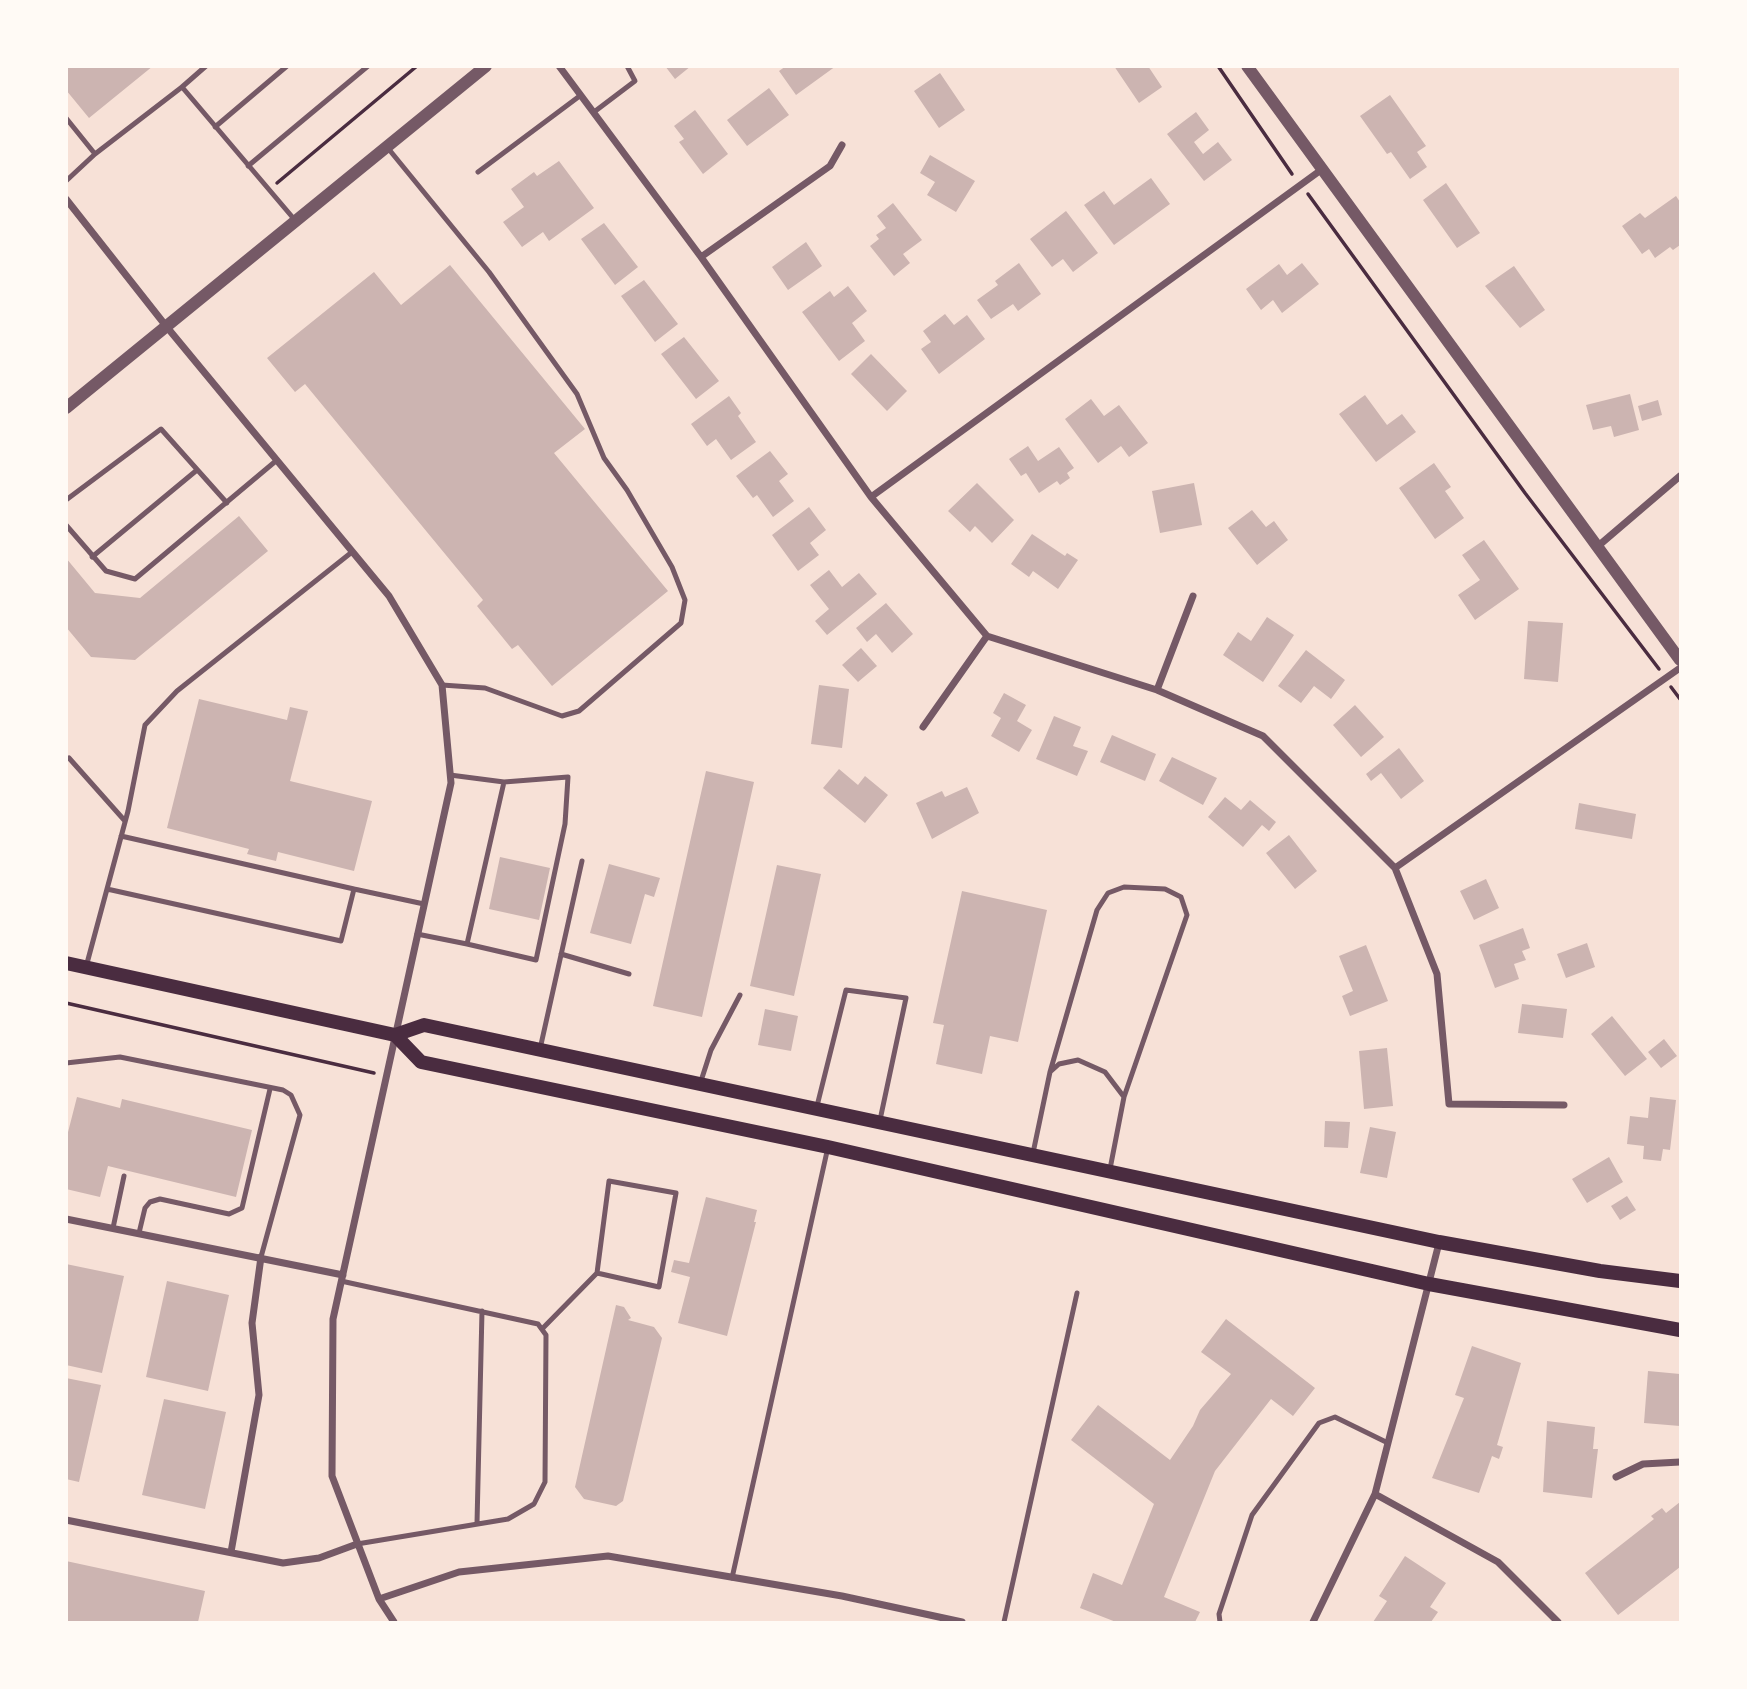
<!DOCTYPE html>
<style>
body{margin:0}
#map{position:relative;width:1747px;height:1689px;overflow:hidden;background:#f7e1d7;font-family:Quicksand,sans-serif}
canvas{display:block}
.frame{position:absolute;inset:0;border:68px solid #fffaf5;pointer-events:none}
</style>
<div id="map">
<canvas width="1747" height="1689"></canvas>
<div class="frame"></div>
</div>
<script>
const context = document.querySelector('canvas').getContext('2d');
context.lineJoin = 'round';
function fillPath(path, color) {
  context.fillStyle = color;
  context.fill(path, 'evenodd');
}
function toPath(rows) {
  const path = new Path2D();
  for (const r of rows) {
    path.moveTo(r[0], r[1]);
    for (let i = 2; i < r.length; i += 2) path.lineTo(r[i], r[i + 1]);
  }
  return path;
}
function strokePath(path, color, width, dash) {
  context.strokeStyle = color;
  context.lineWidth = width;
  context.lineCap = dash ? 'butt' : 'round';
  context.setLineDash(dash || []);
  context.stroke(path);
}
const building = toPath([
 [66,66,153,66,89,118,66,90],
 [665,66,691,66,675,79],
 [786,66,836,66,796,95,779,71],
 [1114,66,1148,66,1162,87,1139,103],
 [940,73,965,110,939,128,914,91],
 [769,88,789,115,747,146,727,120],
 [1390,95,1426,146,1417,152,1427,167,1410,179,1391,152,1387,154,1360,116],
 [695,110,728,154,703,174,679,142,684,139,674,126],
 [1196,112,1209,130,1194,142,1203,154,1218,142,1232,160,1204,181,1167,134],
 [930,155,975,181,956,212,927,195,935,182,920,173],
 [559,161,594,208,549,241,543,232,522,247,503,222,524,207,511,189,534,172,537,176],
 [1151,178,1170,204,1114,245,1084,205,1104,191,1114,205],
 [1446,183,1480,233,1457,248,1423,200],
 [1676,196,1680,202,1680,245,1673,250,1670,247,1655,258,1649,249,1642,254,1622,226,1640,213,1645,218],
 [893,203,922,240,903,254,910,263,894,276,870,246,879,239,876,235,886,228,877,216],
 [1066,211,1098,253,1073,272,1063,259,1052,267,1030,239],
 [604,223,638,267,615,285,581,239],
 [806,242,822,266,788,290,772,267],
 [1019,263,1041,294,1018,311,1013,304,991,319,977,300,998,285,995,281],
 [1302,263,1319,284,1282,313,1273,300,1261,310,1246,289,1279,264,1287,275],
 [450,265,585,429,554,453,668,591,552,686,518,645,512,649,477,606,483,600,305,384,295,392,267,358,374,272,401,305],
 [1514,266,1545,310,1520,328,1485,286],
 [644,280,678,324,655,342,621,296],
 [848,286,867,311,852,323,865,341,839,361,802,312,830,291,834,297],
 [945,314,954,325,967,315,985,339,939,374,921,349,931,342,923,331],
 [684,337,719,381,696,399,661,354],
 [871,354,907,391,887,411,851,374],
 [1630,394,1639,430,1614,437,1611,426,1593,430,1586,405],
 [1365,395,1387,425,1402,414,1416,432,1376,462,1339,414],
 [729,396,741,413,738,416,756,442,731,460,716,439,707,446,691,424],
 [1091,399,1104,416,1119,405,1148,443,1129,457,1121,446,1098,463,1065,419],
 [1658,400,1662,415,1642,421,1638,406],
 [1028,446,1038,461,1059,447,1074,468,1067,473,1070,478,1060,485,1057,481,1039,493,1026,473,1021,476,1009,459],
 [770,451,788,474,779,481,794,501,773,517,757,495,753,498,736,476],
 [1434,463,1451,487,1445,491,1464,518,1435,539,1399,488],
 [977,483,1014,520,992,543,975,526,970,532,948,511],
 [1194,483,1202,525,1160,533,1152,491],
 [809,507,826,530,810,543,819,555,798,571,772,535],
 [1252,510,1266,527,1274,521,1288,540,1257,565,1228,528],
 [239,516,268,551,135,660,91,657,66,627,66,558,95,593,140,598],
 [1032,534,1065,556,1067,553,1078,560,1058,589,1033,571,1029,577,1011,564],
 [1484,540,1519,589,1475,620,1458,595,1480,580,1462,555],
 [829,570,842,587,859,573,877,594,827,635,815,621,829,609,810,585],
 [886,603,913,634,892,653,876,634,867,642,856,628],
 [1267,617,1294,635,1263,682,1223,655,1238,632,1251,641],
 [1528,621,1563,623,1558,682,1524,679],
 [861,648,877,666,858,682,842,665],
 [1306,650,1345,680,1331,699,1314,686,1301,703,1278,686],
 [819,685,849,689,842,748,811,744],
 [1004,693,1026,705,1017,721,1032,730,1019,752,991,736,1001,718,993,713],
 [199,699,287,720,290,707,308,711,290,781,372,801,354,871,278,852,276,861,247,854,249,849,167,828],
 [1355,705,1384,737,1361,757,1333,725],
 [1054,716,1081,727,1073,746,1088,751,1077,776,1036,759],
 [1112,735,1156,754,1145,781,1100,762],
 [1399,748,1424,781,1401,799,1381,773,1371,781,1366,774],
 [1172,757,1217,778,1203,805,1159,781],
 [839,769,858,785,865,776,888,795,865,823,823,788],
 [706,771,754,782,702,1017,653,1006],
 [967,787,979,813,932,839,916,803,942,791,945,797],
 [1225,797,1241,810,1250,800,1276,822,1269,831,1262,825,1243,847,1208,817],
 [1579,803,1636,814,1632,839,1575,829],
 [1289,835,1317,871,1295,889,1266,853],
 [500,857,550,868,539,920,489,909],
 [609,864,660,878,654,897,645,894,631,944,590,933],
 [777,865,821,874,794,996,750,986],
 [1486,879,1499,908,1474,920,1460,891],
 [962,891,1047,910,1018,1042,990,1036,982,1074,936,1064,944,1025,933,1023],
 [1523,928,1530,948,1522,951,1526,960,1514,964,1519,979,1495,988,1479,945],
 [1587,943,1595,967,1566,978,1557,954],
 [1366,945,1388,1001,1350,1016,1342,996,1353,991,1339,956],
 [1522,1004,1567,1009,1563,1038,1518,1033],
 [765,1009,798,1016,791,1051,758,1045],
 [1612,1016,1647,1059,1625,1076,1591,1034],
 [1664,1039,1677,1056,1661,1068,1648,1052],
 [1387,1048,1393,1106,1364,1109,1359,1051],
 [77,1097,120,1108,122,1099,252,1130,236,1197,108,1166,100,1197,66,1189,66,1140],
 [1650,1097,1676,1100,1670,1150,1663,1149,1661,1161,1643,1159,1644,1146,1627,1144,1630,1116,1648,1118],
 [1325,1121,1350,1122,1348,1148,1324,1147],
 [1370,1127,1396,1132,1387,1178,1360,1173],
 [1609,1157,1623,1182,1587,1203,1572,1179],
 [1627,1196,1636,1210,1620,1220,1611,1206],
 [706,1197,757,1210,754,1222,756,1222,727,1336,678,1323,690,1277,671,1272,674,1260,689,1263],
 [66,1264,124,1276,102,1373,66,1365],
 [167,1281,229,1295,208,1391,146,1377],
 [616,1305,624,1307,631,1318,628,1320,654,1327,662,1338,623,1501,616,1506,584,1499,575,1487],
 [1226,1319,1315,1388,1293,1416,1271,1399,1215,1471,1164,1597,1200,1612,1195,1622,1116,1622,1080,1608,1093,1573,1122,1585,1154,1504,1071,1440,1098,1405,1170,1460,1193,1426,1200,1410,1231,1374,1201,1352],
 [1472,1346,1521,1363,1497,1445,1503,1447,1499,1459,1492,1456,1479,1493,1432,1478,1464,1398,1455,1395],
 [1648,1371,1680,1374,1680,1426,1644,1423],
 [66,1378,101,1385,79,1482,66,1479],
 [164,1399,226,1412,205,1509,142,1495],
 [1547,1421,1595,1427,1593,1449,1598,1449,1592,1498,1543,1492],
 [1680,1502,1680,1567,1618,1615,1585,1573,1654,1519,1651,1516,1662,1508,1666,1513],
 [1405,1556,1446,1583,1430,1607,1438,1612,1431,1622,1373,1622,1387,1601,1379,1596],
 [66,1561,205,1591,198,1622,66,1622]
]);
const path = toPath([
 [1218,66,1292,174],
 [277,183,417,66],
 [1308,194,1525,493,1659,669],
 [1671,687,1680,699],
 [66,1003,374,1073]
]);
const service = toPath([
 [182,87,206,66],
 [594,112,635,81,627,66],
 [66,118,95,154,66,181],
 [215,127,287,66],
 [387,147,489,272,577,394,604,458,627,490,672,567,685,600,681,623,579,711,562,716,485,688,442,685],
 [95,154,182,87,294,219],
 [248,166,368,66],
 [478,172,581,95],
 [66,500,161,429,227,503],
 [66,525,106,571,135,579,277,460],
 [92,557,197,470],
 [69,758,125,821],
 [121,836,354,889],
 [107,889,341,941,354,889,424,904],
 [417,934,467,944,504,782,450,775],
 [467,944,536,960,565,824,568,777,504,782],
 [561,954,629,974],
 [86,967,128,811,145,725,177,691,352,552],
 [540,1049,582,861],
 [66,1063,120,1057,283,1090,291,1095,300,1115,261,1257],
 [1050,1072,1097,910,1108,893,1124,887,1165,889,1181,897,1187,915,1124,1097],
 [701,1081,711,1050,740,995],
 [817,1106,846,990,906,998,880,1120],
 [1033,1153,1050,1072,1059,1064,1078,1060,1105,1072,1124,1097,1110,1169],
 [113,1228,124,1176],
 [139,1233,145,1208,150,1202,160,1199,229,1214,242,1208,270,1089],
 [341,1281,538,1324,546,1335,545,1482,534,1504,508,1519,357,1544],
 [542,1329,597,1273,659,1287,676,1193,609,1181,597,1273],
 [477,1523,482,1311],
 [732,1578,828,1147],
 [1004,1622,1077,1293],
 [1220,1622,1219,1614,1252,1515,1319,1423,1335,1417,1388,1443]
]);
const minor = toPath([
 [559,66,701,257,871,497,987,636,1157,690,1263,736,1395,868,1437,974,1449,1104,1564,1105],
 [66,199,166,326,389,596,442,685,451,783,333,1319,332,1476,379,1599,394,1622],
 [701,257,830,166,842,145],
 [871,497,1321,170],
 [1597,547,1680,476],
 [1157,690,1193,596],
 [923,727,987,636],
 [1395,868,1680,668],
 [66,1219,343,1275],
 [1616,1477,1643,1464,1680,1462],
 [1375,1494,1498,1562,1558,1622],
 [66,1520,283,1563,319,1558,357,1544],
 [231,1552,259,1395,252,1323,261,1257],
 [379,1599,459,1572,608,1556,842,1596,962,1622],
 [1313,1622,1375,1494,1439,1243]
]);
const tertiary = toPath([
 [1247,66,1680,660],
 [66,408,486,66]
]);
const secondary = toPath([
 [66,963,395,1035,421,1062,828,1147,1429,1284,1680,1330],
 [395,1035,424,1025,1439,1242,1600,1271,1680,1281]
]);
fillPath(building, '#ccb4b1');
strokePath(path, '#4a2c40', 3.5);
strokePath(service, '#755966', 5);
strokePath(minor, '#755966', 7);
strokePath(tertiary, '#755966', 12);
strokePath(secondary, '#4a2c40', 14);
</script>
